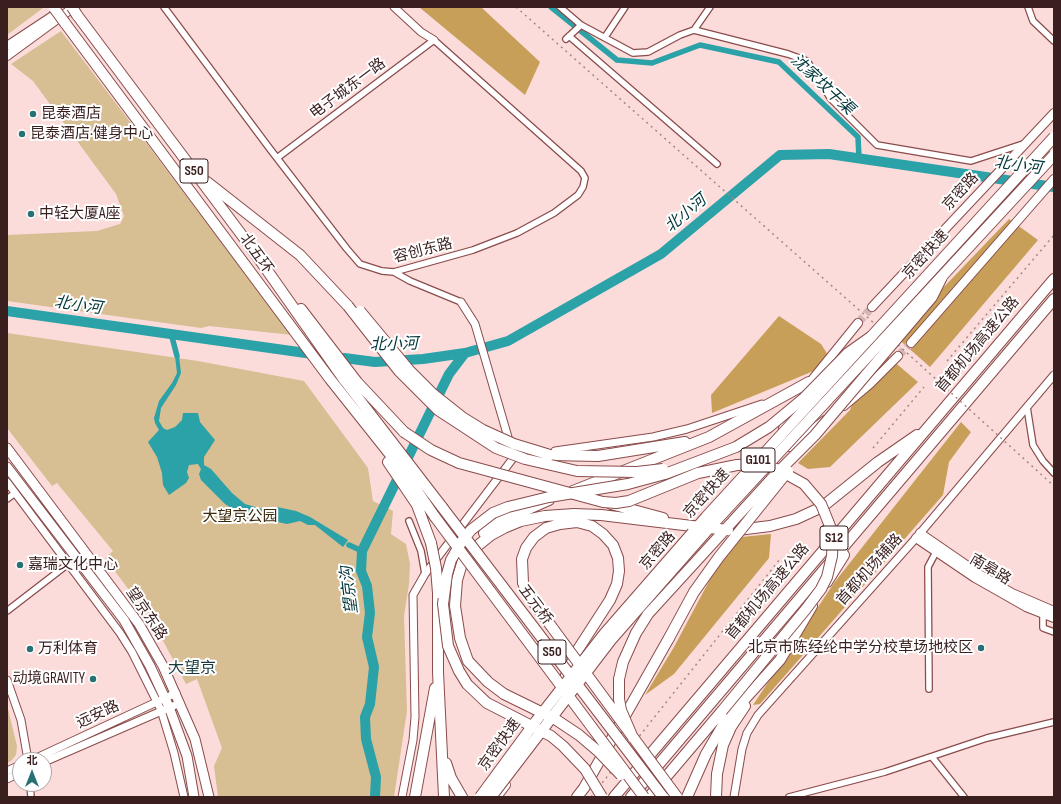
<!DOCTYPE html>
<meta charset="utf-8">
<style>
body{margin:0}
#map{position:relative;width:1061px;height:804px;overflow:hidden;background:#fbdcdb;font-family:"Sofia Sans Condensed","Noto Sans SC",sans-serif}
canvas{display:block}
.frame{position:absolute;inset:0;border:8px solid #3a1f1f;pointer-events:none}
.north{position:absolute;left:12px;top:752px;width:40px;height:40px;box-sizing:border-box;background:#fff;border:1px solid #b0a5a5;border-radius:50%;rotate:0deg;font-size:11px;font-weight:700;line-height:16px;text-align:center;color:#3a1f1f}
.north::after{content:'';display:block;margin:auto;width:14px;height:18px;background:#277175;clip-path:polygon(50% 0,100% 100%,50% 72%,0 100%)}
</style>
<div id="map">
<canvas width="1061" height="804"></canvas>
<div class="frame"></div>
<div class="north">北</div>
</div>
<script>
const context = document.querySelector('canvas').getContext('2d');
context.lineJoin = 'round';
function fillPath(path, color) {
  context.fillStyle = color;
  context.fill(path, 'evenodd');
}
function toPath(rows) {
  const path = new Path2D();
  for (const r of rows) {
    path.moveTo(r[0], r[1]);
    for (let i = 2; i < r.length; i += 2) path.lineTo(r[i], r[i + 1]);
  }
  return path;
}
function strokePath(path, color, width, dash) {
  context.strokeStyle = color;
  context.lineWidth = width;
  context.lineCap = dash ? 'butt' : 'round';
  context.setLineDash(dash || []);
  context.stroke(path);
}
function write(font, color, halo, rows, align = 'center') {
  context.font = font + ' "Sofia Sans Condensed","Noto Sans SC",sans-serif';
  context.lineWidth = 4;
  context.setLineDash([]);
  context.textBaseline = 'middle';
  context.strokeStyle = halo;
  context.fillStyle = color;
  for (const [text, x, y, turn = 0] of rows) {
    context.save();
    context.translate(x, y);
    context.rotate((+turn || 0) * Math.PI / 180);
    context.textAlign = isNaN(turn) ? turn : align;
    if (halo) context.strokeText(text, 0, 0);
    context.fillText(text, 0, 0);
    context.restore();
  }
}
const green = toPath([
 [7,7,42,7,43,8,7,35],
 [61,31,292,335,209,326,201,328,7,301,7,235,97,231,120,224,124,216,116,194,33,81,11,64],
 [7,333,198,361,304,381,368,468,373,501,393,511,391,534,406,544,410,564,409,584,404,616,407,711,394,797,218,797,214,766,222,748,197,679,186,684,153,622,105,558,113,551,57,483,52,486,7,428],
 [7,705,17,746,16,755,11,761,7,763]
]);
const forest = toPath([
 [419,7,481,7,540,62,525,95],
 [1009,219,1038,240,930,367,896,337],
 [779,316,821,344,833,363,712,413,711,395],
 [885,354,918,382,830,467,808,469,798,463,850,410,862,380],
 [961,422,971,432,949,462,943,495,760,704,753,705,834,583],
 [771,534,769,558,674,674,645,695,674,647,732,538]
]);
const water = toPath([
 [175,356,179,356,181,373,176,385,161,408,159,421,163,428,167,430,175,427,182,420,183,413,198,413,200,422,215,440,204,457,204,465,211,469,232,493,245,504,262,509,277,507,296,511,310,517,348,540,343,547,315,525,308,525,300,521,287,524,241,514,225,504,201,480,199,474,201,469,198,464,189,465,187,472,189,478,186,483,169,495,163,485,162,473,157,457,148,442,159,430,155,423,154,418,159,401,172,383,177,373]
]);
const canal = toPath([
 [551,7,617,60,652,63,700,45,779,62,858,137,859,158],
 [171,333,177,356],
 [349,545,362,551]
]);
const river = toPath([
 [7,311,334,357],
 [344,358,375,362,423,359,465,353,508,341,661,254,780,155,829,154,1054,187],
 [375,797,376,777,366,739,365,717,370,704,374,667,367,637,370,613,367,586,361,571,362,551,449,374,465,353]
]);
const secondaryTunnel = toPath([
 [858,323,872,307],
 [898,356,911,343]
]);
const minor = toPath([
 [164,7,270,149,347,249,360,264,382,271,394,272,473,250,517,233,554,213,578,195,583,187,585,178,581,171,434,40,277,158],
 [560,7,581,25,633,53,648,52,680,35,694,30,788,54,807,61,831,99,877,145,971,161,1023,144],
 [1028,7,1033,21,1054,41],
 [694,30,710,7],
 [569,36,717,164],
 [605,37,625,7],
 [566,39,581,25],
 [394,272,410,281,461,302],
 [1027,407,1033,445,1043,461,1054,473],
 [7,499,15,493],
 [409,521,421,551,425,574],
 [7,611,68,564],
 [1043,612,1043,628,1054,632],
 [929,689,928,567,936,552],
 [932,757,964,797],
 [30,784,31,797],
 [789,797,885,772,987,738,1054,722]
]);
const tertiary = toPath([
 [394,7,421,32,434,40],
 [461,302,475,324,510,444],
 [555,451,653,437,687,429,762,404],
 [7,482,120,633,132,652,161,710,174,753,184,797],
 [7,680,21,720,28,760],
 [32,760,176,693],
 [44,762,180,703],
 [7,771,20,765],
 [7,779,20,773],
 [402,797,413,740,415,717,413,595,425,574,514,457,540,453],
 [734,797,742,749,747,733,758,715,916,538,1054,375]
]);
const secondary = toPath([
 [7,46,54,15],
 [7,56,74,7],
 [872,307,1054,113],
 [911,343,1054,179],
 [807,386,858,323],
 [844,406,870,384,898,356],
 [783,428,797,405],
 [790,447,825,420],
 [920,533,981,575,1012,593,1054,611],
 [916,538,975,578,1005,595,1026,607,1054,618],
 [497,797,506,785]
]);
const primary = toPath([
 [7,448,139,624,163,666,195,739,209,797],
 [7,467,124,620,150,666,169,707,187,756,194,797]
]);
const motorway = toPath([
 [77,15,250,246,345,381,442,507],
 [65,23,330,379,404,472,435,517],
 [207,182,300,255,348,306],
 [301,309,357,382,404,432],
 [550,455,598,456,685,442],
 [388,462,417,505,431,543],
 [573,491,709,437,809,382],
 [611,504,663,518],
 [738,530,770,526,796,519,822,507,878,462,917,435],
 [484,533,499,522,549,500],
 [827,582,844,555],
 [438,593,438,672,444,797],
 [554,630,529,596,523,583,522,559,526,548,534,537,546,528,560,524,577,522,592,526,603,534,613,545,618,558,619,571,617,584,610,600,577,651,565,678],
 [504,694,488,682,468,661,460,638,455,606,457,580,463,560,476,547,491,535,504,528,521,521,545,516,574,514,601,515,692,526],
 [446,763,451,778,462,797],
 [415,797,435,688],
 [577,797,584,788,669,638],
 [614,797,1054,279],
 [631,797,1054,299],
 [649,797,722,711],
 [687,797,706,754,726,720,780,660,812,606],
 [716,797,717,774,723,745,731,727,745,706]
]);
const rail = toPath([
 [516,7,875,324,1054,486],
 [947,361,1054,235],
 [873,448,924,387],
 [591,797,780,559]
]);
const trunkBridge = toPath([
 [480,797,536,721,604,634,706,517,1054,137],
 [491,797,611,640,713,524,1054,155]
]);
const motorwayBridge = toPath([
 [72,7,77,15],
 [54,8,65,23],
 [348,306,399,371,438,410,496,448,525,459,577,471,637,472,663,469],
 [360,311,409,370,433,394,462,417,483,430,514,444,550,455],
 [404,432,431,450,459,463,603,502,616,503,629,501,698,473,737,465,756,464,777,469,804,484,821,504,830,526,833,536,832,556,827,577,821,589,806,609,722,711],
 [442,507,663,797],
 [435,517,644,797],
 [692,526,728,530],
 [431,543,436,568,438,593],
 [554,630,677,797],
 [669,638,694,592,719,557,788,471],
 [504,694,555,719,579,735,599,752,621,775],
 [633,738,621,710,619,699,619,679,623,662,636,633,648,614,775,475,815,435,932,297,942,277],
 [602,797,585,769,563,746,551,736,487,703,467,684,459,671,448,646,443,604,447,574,451,560,462,541,471,530,493,513,508,507,549,497,628,484,665,474,736,447,769,427,804,398,848,353,872,336]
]);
const markers = [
 [33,114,4,"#277175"],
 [22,134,4,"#277175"],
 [31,214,4,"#277175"],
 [20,565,4,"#277175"],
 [981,648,4,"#277175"],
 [30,649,4,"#277175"],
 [93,679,4,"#277175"]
];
const shields = [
 [194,171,28],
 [758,460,34],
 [834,538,28],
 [552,652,28]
];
const shieldNames = [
 ["S50",194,171],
 ["G101",758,460],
 ["S12",834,538],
 ["S50",552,652]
];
const streetNames = [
 ["电子城东一路",348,89,-37],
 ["京密路",961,192,-47],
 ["容创东路",423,251,-14],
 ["北五环",256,254,54],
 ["京密快速",926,255,-48],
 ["首都机场高速公路",978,345,-50],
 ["京密快速",707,494,-48],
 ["京密路",658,551,-49],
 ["首都机场辅路",870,570,-48],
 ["南皋路",990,570,31],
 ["首都机场高速公路",768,592,-50],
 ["五元桥",535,605,53],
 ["望京东路",146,614,56],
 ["远安路",98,715,-25],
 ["京密快速",500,745,-54]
];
const poiNames = [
 ["昆泰酒店",41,114],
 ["昆泰酒店·健身中心",30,134],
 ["中轻大厦A座",39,214],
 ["嘉瑞文化中心",28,565],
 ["北京市陈经纶中学分校草场地校区",973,648,"right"],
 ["万利体育",38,649],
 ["动境GRAVITY",85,679,"right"]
];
const parkNames = [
 ["大望京公园",240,517]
];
const waterNames = [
 ["沈家坟干渠",822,85,43],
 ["北小河",1018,166,8],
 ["北小河",686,214,-40],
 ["北小河",78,306,8],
 ["北小河",394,345,-1],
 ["望京沟",350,590,-97]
];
const neighbourhoodNames = [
 ["大望京",192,669]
];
fillPath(green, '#d7be93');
fillPath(forest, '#c79f59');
fillPath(water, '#2ba1a8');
strokePath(canal, '#2ba1a8', 5.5);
strokePath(river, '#2ba1a8', 10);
strokePath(secondaryTunnel, '#d4b6b5', 8, [8, 4]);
strokePath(minor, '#8a4b4b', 8);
strokePath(tertiary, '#8a4b4b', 9);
strokePath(secondary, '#8a4b4b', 10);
strokePath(primary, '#8a4b4b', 11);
strokePath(motorway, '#8a4b4b', 12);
strokePath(minor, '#fff', 5.5);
strokePath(tertiary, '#fff', 7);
strokePath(secondary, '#fff', 8);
strokePath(primary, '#fff', 9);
strokePath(motorway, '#fff', 10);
strokePath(rail, '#a48786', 1.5, [2, 4]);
strokePath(trunkBridge, '#8a4b4b', 12, []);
strokePath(motorwayBridge, '#8a4b4b', 12, []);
strokePath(trunkBridge, '#fff', 10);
strokePath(motorwayBridge, '#fff', 10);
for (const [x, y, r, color] of markers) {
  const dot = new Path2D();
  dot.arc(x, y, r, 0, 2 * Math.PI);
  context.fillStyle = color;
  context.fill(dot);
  strokePath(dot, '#fff', 1.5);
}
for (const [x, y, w] of shields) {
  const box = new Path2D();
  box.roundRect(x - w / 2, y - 12, w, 24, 3);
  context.fillStyle = '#fff';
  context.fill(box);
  strokePath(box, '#3a1f1f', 1);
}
write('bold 14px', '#3a1f1f', null, shieldNames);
write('15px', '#3a1f1f', '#fff', streetNames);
write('15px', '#3a1f1f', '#fff', poiNames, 'left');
write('15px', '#392808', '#fff', parkNames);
write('italic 16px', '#003639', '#fff', waterNames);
write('16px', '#193c3e', '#fff', neighbourhoodNames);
</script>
